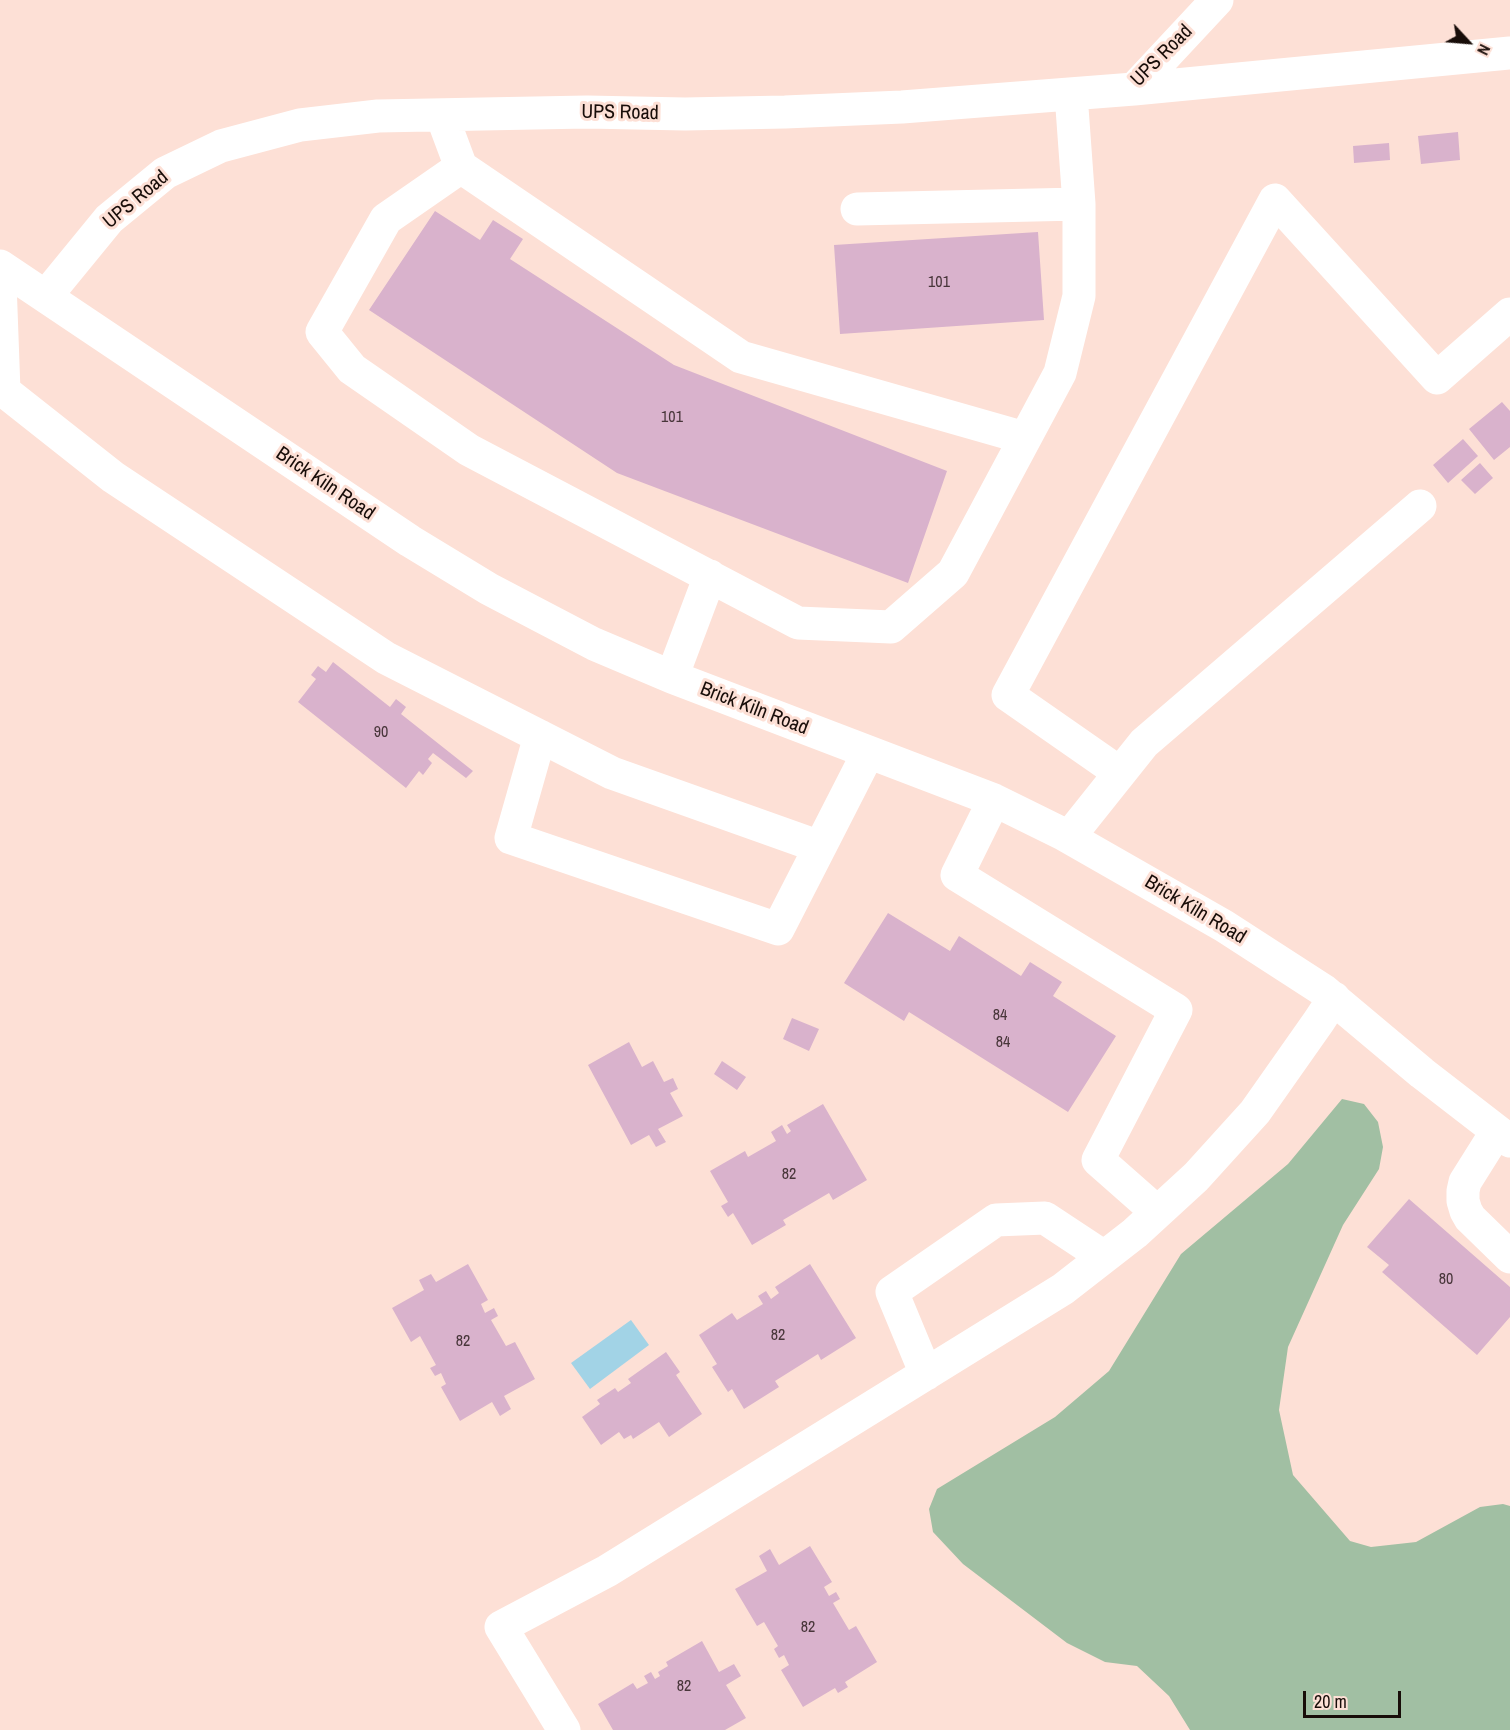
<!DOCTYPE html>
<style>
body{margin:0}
#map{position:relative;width:1510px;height:1730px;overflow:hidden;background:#fde0d6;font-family:"Archivo Narrow",sans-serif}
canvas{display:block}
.north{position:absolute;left:1438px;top:12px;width:60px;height:60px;-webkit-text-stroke:4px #fde0d6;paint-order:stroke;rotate:116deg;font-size:16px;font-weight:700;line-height:24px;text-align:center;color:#180d09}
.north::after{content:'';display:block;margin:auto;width:21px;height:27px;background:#180d09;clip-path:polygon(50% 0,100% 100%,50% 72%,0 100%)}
.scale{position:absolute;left:1303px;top:1691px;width:98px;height:27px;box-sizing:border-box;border:3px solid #180d09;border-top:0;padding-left:8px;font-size:18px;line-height:21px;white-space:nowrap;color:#180d09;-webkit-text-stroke:4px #fde0d6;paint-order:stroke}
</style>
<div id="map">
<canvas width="1510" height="1730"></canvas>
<div class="north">N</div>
<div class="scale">20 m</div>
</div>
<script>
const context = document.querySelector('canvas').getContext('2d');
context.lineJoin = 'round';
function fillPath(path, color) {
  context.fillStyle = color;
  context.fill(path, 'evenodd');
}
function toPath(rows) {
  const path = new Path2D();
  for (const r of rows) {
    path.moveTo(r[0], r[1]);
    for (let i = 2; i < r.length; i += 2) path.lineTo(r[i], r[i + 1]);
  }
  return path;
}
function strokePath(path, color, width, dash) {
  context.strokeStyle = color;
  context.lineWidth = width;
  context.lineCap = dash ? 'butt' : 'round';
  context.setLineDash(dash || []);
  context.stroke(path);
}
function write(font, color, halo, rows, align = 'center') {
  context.font = font + ' "Archivo Narrow",sans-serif';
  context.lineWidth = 6;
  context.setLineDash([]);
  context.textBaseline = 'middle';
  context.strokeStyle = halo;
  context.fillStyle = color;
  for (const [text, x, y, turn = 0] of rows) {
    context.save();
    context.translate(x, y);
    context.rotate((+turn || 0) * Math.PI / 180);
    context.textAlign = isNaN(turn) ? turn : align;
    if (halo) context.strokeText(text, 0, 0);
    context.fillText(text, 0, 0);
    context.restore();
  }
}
const green = toPath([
 [1342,1099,1364,1104,1378,1122,1383,1147,1379,1169,1343,1225,1288,1347,1279,1410,1293,1475,1350,1541,1371,1547,1416,1542,1480,1507,1503,1504,1510,1506,1510,1730,1190,1730,1169,1696,1137,1666,1105,1662,1067,1643,963,1564,933,1532,929,1509,937,1489,1055,1417,1109,1371,1181,1254,1288,1164]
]);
const water = toPath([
 [631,1320,649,1345,590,1389,571,1363]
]);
const building = toPath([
 [1458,132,1460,160,1421,164,1418,136],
 [1389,143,1390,160,1354,163,1353,146],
 [435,211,480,240,493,220,523,239,510,259,674,365,947,471,908,583,617,473,369,310],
 [1038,232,1044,320,840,334,834,245],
 [1502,402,1510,411,1510,447,1494,460,1469,429],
 [1463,439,1478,456,1448,483,1433,465],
 [1480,463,1493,478,1475,494,1461,480],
 [333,662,390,707,396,699,406,707,401,714,473,771,466,778,433,753,428,759,432,763,423,775,419,771,406,788,298,702,316,679,311,675,318,666,326,672],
 [888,913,950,951,959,936,1021,976,1030,962,1062,982,1053,996,1116,1036,1068,1112,909,1012,904,1021,844,983],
 [792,1018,819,1029,809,1051,783,1039],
 [629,1042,642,1067,653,1061,664,1082,673,1078,678,1089,670,1093,683,1116,658,1129,666,1142,656,1147,649,1135,631,1145,588,1065],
 [722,1061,746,1077,737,1090,714,1074],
 [823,1104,867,1180,833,1200,829,1193,783,1220,786,1225,752,1245,733,1213,728,1217,721,1206,728,1202,710,1171,745,1151,748,1157,776,1141,771,1132,782,1125,787,1134,791,1131,787,1125],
 [1409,1199,1510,1287,1510,1317,1477,1355,1382,1272,1389,1265,1367,1247],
 [468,1264,488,1300,481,1304,485,1313,494,1308,498,1316,491,1320,506,1346,515,1342,535,1379,504,1396,511,1409,500,1416,492,1402,460,1421,441,1387,446,1384,441,1373,435,1376,430,1368,436,1365,420,1336,411,1342,392,1308,424,1290,419,1280,431,1274,436,1282],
 [810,1264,856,1338,821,1360,818,1354,775,1381,779,1387,744,1409,732,1389,728,1392,712,1367,717,1364,699,1335,732,1313,737,1320,763,1304,758,1296,766,1291,771,1299,779,1293,775,1287],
 [666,1352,680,1372,676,1375,702,1414,669,1437,659,1422,633,1439,631,1435,624,1439,619,1432,601,1445,582,1417,600,1404,597,1400,615,1388,618,1392,631,1383,628,1379],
 [810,1546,832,1582,824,1587,829,1596,836,1592,840,1599,833,1603,849,1630,856,1626,877,1662,845,1682,848,1687,838,1693,835,1688,803,1707,781,1670,789,1665,784,1655,779,1658,774,1649,778,1646,764,1622,757,1626,735,1589,767,1571,759,1556,770,1549,779,1565],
 [702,1641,719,1672,734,1664,741,1676,726,1685,746,1718,725,1730,613,1730,598,1704,633,1683,637,1689,648,1683,644,1676,651,1672,655,1679,660,1676,658,1672,668,1666,666,1662]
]);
const minor = toPath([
 [1134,89,1510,53],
 [442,116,461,167,386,219,322,332,352,369,469,450,798,623,891,627,953,573,1060,373,1079,296,1079,204],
 [461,167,741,357,1025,438],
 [857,209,1079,204,1071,94],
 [0,266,410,541,489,589,594,644,672,677,994,800,1063,834,1224,926,1323,990,1422,1073,1510,1141],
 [0,282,4,391,113,477,386,658,612,773,820,847,868,753],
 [46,296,109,219,165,173,221,146,300,125,378,116,587,112,685,114,785,112,902,107,1134,89,1217,0],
 [672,677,710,576],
 [540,736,511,838,778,929,820,847],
 [1120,773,1008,695,1275,200,1437,378,1510,314],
 [994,800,957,875,1176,1010,1098,1160,1157,1212],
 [1069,837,1144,743,1420,506],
 [1497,1131,1465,1182,1463,1191,1463,1201,1466,1211,1470,1218,1510,1257],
 [926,1374,892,1292,996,1220,1045,1218,1104,1257],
 [564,1730,501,1627,607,1571,1063,1289,1135,1233,1196,1177,1255,1112,1319,1021,1334,998]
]);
const numberNames = [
 ["101",939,283],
 ["101",672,418],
 ["90",381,733],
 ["84",1000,1016],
 ["84",1003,1043],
 ["82",789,1175],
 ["80",1446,1280],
 ["82",778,1336],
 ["82",463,1342],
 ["82",808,1628],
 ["82",684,1687]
];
const streetNames = [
 ["UPS Road",1162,56,-45],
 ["UPS Road",620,113,1],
 ["UPS Road",136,200,-40],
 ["Brick Kiln Road",325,484,34],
 ["Brick Kiln Road",754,709,21],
 ["Brick Kiln Road",1195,910,31]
];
fillPath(green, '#a1bfa3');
fillPath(water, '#a2d3e6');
fillPath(building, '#d9b2cc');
strokePath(minor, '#fff', 33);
write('16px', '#48363a', null, numberNames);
write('20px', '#180d09', '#fde0d6', streetNames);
</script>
